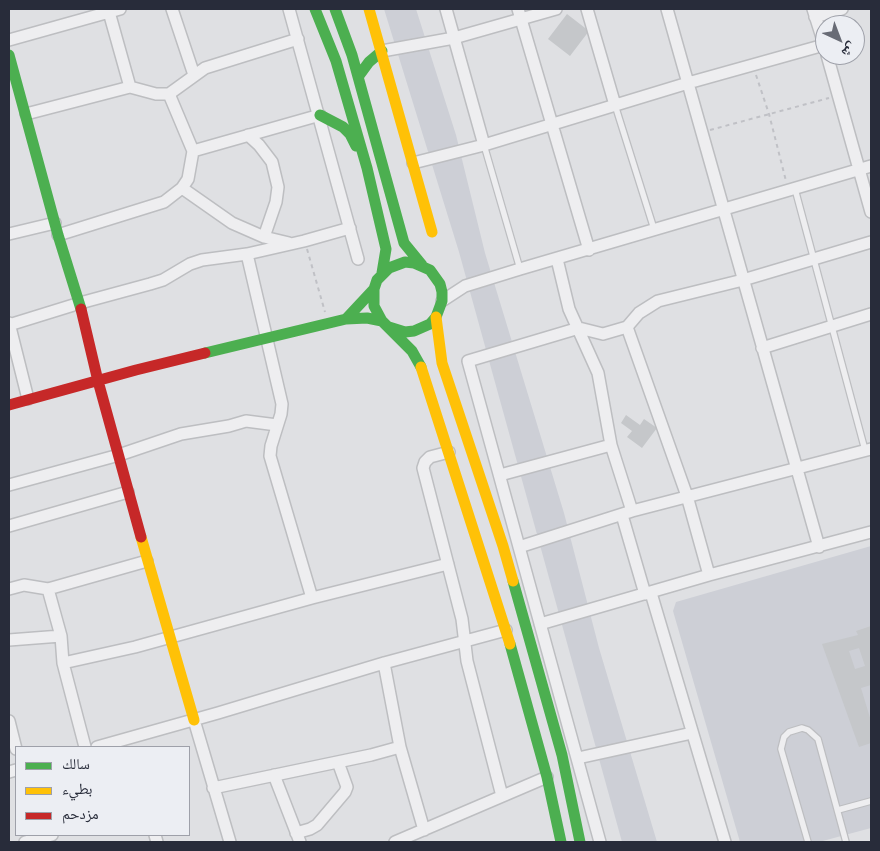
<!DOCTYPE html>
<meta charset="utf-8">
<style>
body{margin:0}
#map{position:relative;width:880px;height:851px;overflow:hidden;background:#dfe0e3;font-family:"Work Sans","Noto Naskh Arabic",sans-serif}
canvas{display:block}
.frame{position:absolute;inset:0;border:10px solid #282c3a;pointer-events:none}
.legend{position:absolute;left:15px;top:746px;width:175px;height:90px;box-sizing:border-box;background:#eceef3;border:1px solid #9ea0a9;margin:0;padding:6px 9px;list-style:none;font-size:15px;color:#282c3a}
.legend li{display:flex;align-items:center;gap:10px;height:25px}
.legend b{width:25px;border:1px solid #9ea0a9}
.north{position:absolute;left:815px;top:15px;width:50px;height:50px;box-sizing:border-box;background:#eceef3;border:1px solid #9ea0a9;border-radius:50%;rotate:137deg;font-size:14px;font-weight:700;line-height:20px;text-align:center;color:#282c3a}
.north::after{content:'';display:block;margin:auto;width:18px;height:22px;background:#686b75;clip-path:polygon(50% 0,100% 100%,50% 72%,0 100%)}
</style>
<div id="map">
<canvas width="880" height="851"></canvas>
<div class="frame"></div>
<ul class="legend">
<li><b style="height:6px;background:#4caf50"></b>سالك</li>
<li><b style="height:6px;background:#ffc107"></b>بطيء</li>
<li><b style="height:6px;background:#c62828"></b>مزدحم</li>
</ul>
<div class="north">ش</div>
</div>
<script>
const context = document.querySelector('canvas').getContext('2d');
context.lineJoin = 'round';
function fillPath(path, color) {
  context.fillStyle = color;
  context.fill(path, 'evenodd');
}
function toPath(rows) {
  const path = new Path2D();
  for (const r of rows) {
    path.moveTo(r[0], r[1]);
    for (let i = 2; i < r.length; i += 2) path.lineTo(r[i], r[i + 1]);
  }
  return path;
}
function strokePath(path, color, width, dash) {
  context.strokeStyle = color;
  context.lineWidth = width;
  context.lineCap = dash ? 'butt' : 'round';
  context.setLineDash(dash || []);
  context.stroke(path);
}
const built = toPath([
 [384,9,416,9,456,135,485,253,564,513,599,648,657,842,622,842,459,252],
 [871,546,871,828,819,842,740,842,673,611,676,602]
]);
const building = toPath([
 [567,14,589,31,570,56,548,39],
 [626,415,640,425,644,419,657,428,642,448,627,437,632,431,621,423],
 [871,626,871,685,861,688,871,721,871,743,859,747,822,644,858,635,856,631],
 [859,648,865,666,855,669,849,651]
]);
const path = toPath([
 [756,75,769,114,786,181],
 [710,130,829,98],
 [307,249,325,312]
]);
const lane = toPath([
 [615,105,654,229],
 [484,145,520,269],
 [795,189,865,450],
 [838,810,871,801],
 [808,842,781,749,784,737,789,732,802,728,808,730,818,739,846,842]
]);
const street = toPath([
 [172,9,194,75],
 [289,9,358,259],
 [446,9,484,145],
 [518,9,589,250],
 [587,9,615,105],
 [667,9,819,547],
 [813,9,825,47],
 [109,12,130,87],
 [815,17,842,9],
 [9,40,120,9],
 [382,51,454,38,556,9],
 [827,55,871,212],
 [26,114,130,87,156,94,169,94,205,68,298,39],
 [248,135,259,145,272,162,278,187,276,202,264,237],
 [193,151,320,115],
 [413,163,484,145,688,83,824,45],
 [182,188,232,223,264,237,289,243],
 [9,234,55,223],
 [58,235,164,202,182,188,188,179,193,151,169,94],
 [247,254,282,404,281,414,271,446,270,456,312,598],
 [557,259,569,309,598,373,611,445,632,511],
 [442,301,465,286,520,269,871,166],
 [9,323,28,399],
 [9,325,80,303,150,284,163,280,190,264,202,260,247,254,304,241,350,228],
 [627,327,687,496,709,575],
 [762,348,871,314],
 [449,452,430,457,425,462,423,468,462,619,467,661,502,796],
 [500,475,611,445],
 [9,485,119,455,181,434,229,426,246,421,277,425],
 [622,515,645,594],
 [9,526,128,492],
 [519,547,632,511,871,449],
 [9,589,24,585,48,589,147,561],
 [48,589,61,636,63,663,85,747],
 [651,593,725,842],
 [540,624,709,575,871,532],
 [9,640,61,636],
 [63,663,135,647,312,598,448,564],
 [384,663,400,747,424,830],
 [194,720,230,842],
 [9,721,16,749],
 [97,747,218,713,384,663,506,630],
 [578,758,692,733],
 [9,772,16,770],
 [274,775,300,842],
 [213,788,371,755,400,747],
 [296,833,310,829,317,825,345,792,347,787,338,762],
 [155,835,157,842],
 [25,842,52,835],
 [395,842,547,777],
 [600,842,468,361,579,328,603,334,627,327,639,313,658,301,743,280,871,242]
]);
const fast = toPath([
 [315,9,336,61,367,168,386,249,382,273],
 [335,9,352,55,404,243,422,265],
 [9,55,58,235,81,309],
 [358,77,369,62,382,51],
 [320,115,343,127,350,134,356,146],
 [346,319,374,289],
 [389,327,405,332,414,331,430,324,436,317,442,301,442,292,440,284,430,270,414,263,405,262,389,268,377,280,374,289,374,306,382,321,412,351,421,367],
 [205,353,346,319,367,318,382,321],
 [513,581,562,755,580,842],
 [510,644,547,777,561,842]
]);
const slow = toPath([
 [369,9,432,232],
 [436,317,442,363,503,546,513,581],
 [421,367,510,644],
 [141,537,194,720]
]);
const jam = toPath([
 [81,309,98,381,141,537],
 [9,405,136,370,205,353]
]);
fillPath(built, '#cdcfd6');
fillPath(building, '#c5c7ca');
strokePath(lane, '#bdbec1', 8);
strokePath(street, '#bdbec1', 14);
strokePath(path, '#c0c1c6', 2, [4, 4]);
strokePath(lane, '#eeeef0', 5.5);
strokePath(street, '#eeeef0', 11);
strokePath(fast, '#4caf50', 11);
strokePath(slow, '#ffc107', 11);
strokePath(jam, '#c62828', 11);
</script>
